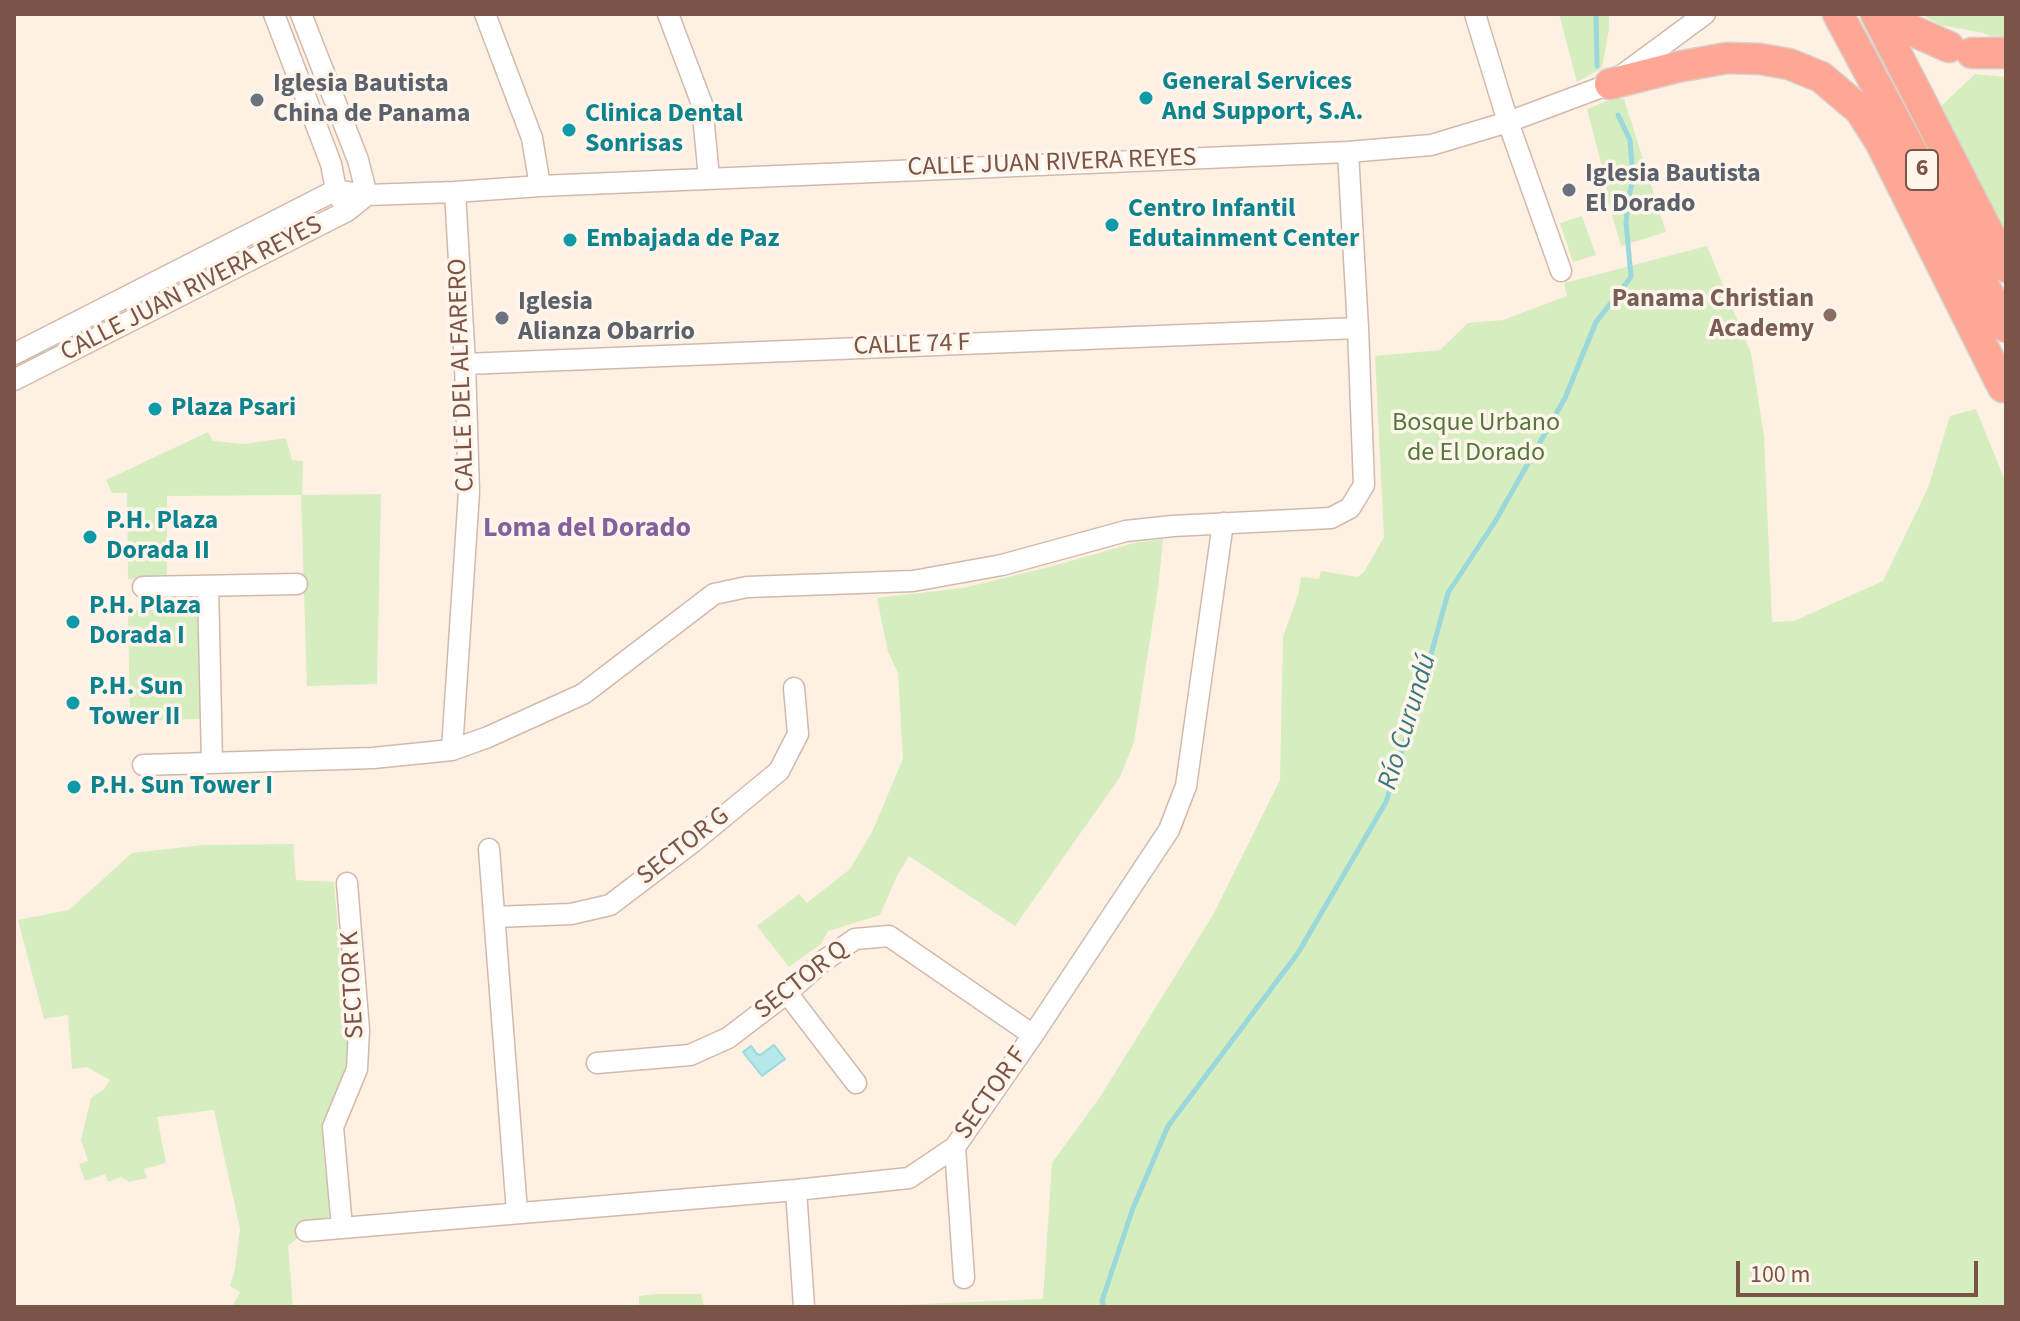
<!DOCTYPE html>
<meta charset="utf-8">
<style>
body{margin:0}
#map{position:relative;width:2020px;height:1321px;overflow:hidden;background:#fef1e3;font-family:"Source Sans 3",sans-serif}
canvas{display:block}
.frame{position:absolute;inset:0;border:16px solid #795447;pointer-events:none}
.scale{position:absolute;left:1736px;top:1261px;width:242px;height:36px;box-sizing:border-box;border:4px solid #795447;border-top:0;padding-left:10px;font-size:24px;line-height:28px;white-space:nowrap;color:#795447;-webkit-text-stroke:6px #fff5eb;paint-order:stroke}
</style>
<div id="map">
<canvas width="2020" height="1321"></canvas>
<div class="frame"></div>
<div class="scale">100 m</div>
</div>
<script>
const context = document.querySelector('canvas').getContext('2d');
context.lineJoin = 'round';
function fillPath(path, color) {
  context.fillStyle = color;
  context.fill(path, 'evenodd');
}
function toPath(rows) {
  const path = new Path2D();
  for (const r of rows) {
    path.moveTo(r[0], r[1]);
    for (let i = 2; i < r.length; i += 2) path.lineTo(r[i], r[i + 1]);
  }
  return path;
}
function strokePath(path, color, width, dash) {
  context.strokeStyle = color;
  context.lineWidth = width;
  context.lineCap = dash ? 'butt' : 'round';
  context.setLineDash(dash || []);
  context.stroke(path);
}
function write(font, color, halo, rows, align = 'center') {
  context.font = font + ' "Source Sans 3",sans-serif';
  context.lineWidth = 7;
  context.setLineDash([]);
  context.textBaseline = 'middle';
  context.strokeStyle = halo;
  context.fillStyle = color;
  for (const [text, x, y, turn = 0] of rows) {
    context.save();
    context.translate(x, y);
    context.rotate((+turn || 0) * Math.PI / 180);
    context.textAlign = isNaN(turn) ? turn : align;
    if (halo) context.strokeText(text, 0, 0);
    context.fillText(text, 0, 0);
    context.restore();
  }
}
const green = toPath([
 [1559,14,1609,14,1609,29,1602,68,1577,82],
 [1920,14,2006,14,2006,41,2001,41,1983,33,1941,25],
 [1975,74,2006,77,2006,232,1940,107],
 [1612,99,1624,99,1666,232,1621,246,1608,201,1604,175,1587,109],
 [1582,216,1596,255,1573,262,1560,223],
 [1707,246,1751,353,1764,436,1772,622,1794,621,1883,581,1928,488,1950,416,1976,409,2006,483,2006,1307,900,1307,900,1305,1043,1299,1052,1163,1100,1097,1213,915,1280,780,1283,637,1299,592,1301,577,1319,579,1321,571,1358,577,1364,572,1384,537,1375,356,1440,350,1468,323,1503,320,1567,296,1564,283],
 [208,432,213,441,244,444,286,438,292,460,303,461,302,495,381,494,377,684,307,686,301,495,167,496,167,576,128,579,127,493,112,493,106,480],
 [1163,539,1158,589,1134,742,1120,777,1015,926,909,856,897,876,880,915,828,931,821,944,789,967,757,926,799,894,807,903,850,869,872,832,903,759,898,673,888,652,877,598,963,588,1053,566,1134,543],
 [128,610,198,610,200,719,130,721],
 [293,844,296,880,334,882,347,1035,347,1070,324,1125,323,1150,332,1213,323,1222,306,1231,288,1246,293,1307,232,1307,240,1292,230,1286,235,1269,240,1229,214,1110,157,1117,166,1163,144,1169,147,1178,129,1182,121,1177,108,1182,105,1174,85,1181,79,1164,88,1161,81,1140,91,1098,103,1090,110,1080,87,1067,72,1069,68,1015,44,1019,18,920,69,910,132,853,203,845],
 [656,1294,701,1294,704,1307,639,1307,639,1296]
]);
const water = toPath([
 [774,1045,785,1059,762,1076,743,1052,751,1046,757,1054,760,1055,774,1045]
]);
const stream = toPath([
 [1596,14,1597,66],
 [1104,1307,1102,1301,1133,1208,1168,1126,1298,953,1386,802,1422,687,1448,593,1496,520,1565,398,1596,322,1631,277,1626,222,1629,196,1633,180,1630,140,1618,115]
]);
const minor = toPath([
 [274,14,331,164,336,190,341,200],
 [301,14,358,160,367,195],
 [485,14,532,138,540,186],
 [668,14,702,104,709,178],
 [1475,14,1508,122,1561,271],
 [14,354,336,190,367,195,455,192,540,186,1348,152,1431,145,1508,122,1610,84,1705,14],
 [465,364,1358,328],
 [14,380,347,211,367,195],
 [208,586,212,763],
 [143,587,297,584],
 [452,750,469,492,465,364,455,192],
 [143,765,373,758,452,750,488,737,583,694,714,594,747,587,913,581,1002,565,1126,531,1173,526,1331,518,1350,508,1364,485,1358,328,1348,152],
 [489,849,517,1212],
 [495,917,571,914,610,905,693,842,779,771,798,734,794,688],
 [787,993,856,1083],
 [597,1063,690,1055,728,1038,787,993,822,962,855,939,889,936,1033,1035],
 [955,1147,964,1278],
 [796,1190,804,1307],
 [342,1227,333,1127,357,1069,359,1030,347,883],
 [306,1231,796,1190,909,1178,955,1147,1033,1035,1169,830,1186,786,1223,523]
]);
const highway = toPath([
 [1838,14,2006,327],
 [1876,14,2006,267],
 [1890,14,1911,30,1949,47],
 [1972,53,2006,53],
 [1610,84,1677,67,1727,58,1760,59,1789,64,1821,77,1860,110,1881,143,2003,387]
]);
const markers = [
 [1146,98,8,"#0f9aa8"],
 [257,100,8,"#6b7280"],
 [569,130,8,"#0f9aa8"],
 [1569,190,8,"#6b7280"],
 [1112,225,8,"#0f9aa8"],
 [570,240,8,"#0f9aa8"],
 [1830,315,8,"#8d6e63"],
 [502,318,8,"#6b7280"],
 [155,409,8,"#0f9aa8"],
 [90,537,8,"#0f9aa8"],
 [73,622,8,"#0f9aa8"],
 [73,703,8,"#0f9aa8"],
 [74,787,8,"#0f9aa8"]
];
const shields = [
 [1922,170,32]
];
const shieldNames = [
 ["6",1922,170]
];
const cultureNames = [
 ["General Services",1162,83],
 ["And Support, S.A.",1162,113],
 ["Clinica Dental",585,115],
 ["Sonrisas",585,145],
 ["Centro Infantil",1128,210],
 ["Edutainment Center",1128,240],
 ["Embajada de Paz",586,240],
 ["Plaza Psari",171,409],
 ["P.H. Plaza",106,522],
 ["Dorada II",106,552],
 ["P.H. Plaza",89,607],
 ["Dorada I",89,637],
 ["P.H. Sun",89,688],
 ["Tower II",89,718],
 ["P.H. Sun Tower I",90,787]
];
const worshipNames = [
 ["Iglesia Bautista",273,85],
 ["China de Panama",273,115],
 ["Iglesia Bautista",1585,175],
 ["El Dorado",1585,205],
 ["Iglesia",518,303],
 ["Alianza Obarrio",518,333]
];
const streetNames = [
 ["CALLE JUAN RIVERA REYES",1052,164,-2],
 ["CALLE JUAN RIVERA REYES",192,290,-27],
 ["CALLE 74 F",912,346,-2],
 ["CALLE DEL ALFARERO",463,375,-92],
 ["SECTOR G",684,847,-38],
 ["SECTOR Q",802,981,-38],
 ["SECTOR K",354,985,-93],
 ["SECTOR F",992,1094,-55]
];
const educationNames = [
 ["Panama Christian",1814,300],
 ["Academy",1814,330]
];
const parkNames = [
 ["Bosque Urbano",1476,424],
 ["de El Dorado",1476,454]
];
const neighbourhoodNames = [
 ["Loma del Dorado",587,530]
];
const waterNames = [
 ["Río Curundú",1409,722,-73]
];
fillPath(green, '#d6edc0');
fillPath(water, '#b6e7e9');
strokePath(water, '#9bd8dc', 2);
strokePath(stream, '#9bd8dc', 5);
strokePath(minor, '#d3b9ab', 23);
strokePath(highway, '#d9cfcb', 33);
strokePath(minor, '#fff', 20);
strokePath(highway, '#fea795', 30);
for (const [x, y, r, color] of markers) {
  const dot = new Path2D();
  dot.arc(x, y, r, 0, 2 * Math.PI);
  context.fillStyle = color;
  context.fill(dot);
  strokePath(dot, '#fff5eb', 3);
}
for (const [x, y, w] of shields) {
  const box = new Path2D();
  box.roundRect(x - w / 2, y - 20, w, 40, 6);
  context.fillStyle = '#fff5eb';
  context.fill(box);
  strokePath(box, '#795447', 2);
}
write('bold 24px', '#795447', null, shieldNames);
write('bold 26px', '#0d838f', '#fff5eb', cultureNames, 'left');
write('bold 26px', '#5b616d', '#fff5eb', worshipNames, 'left');
write('26px', '#795447', '#fff5eb', streetNames);
write('bold 26px', '#785e54', '#fff5eb', educationNames, 'right');
write('26px', '#537a3b', '#fff5eb', parkNames);
write('bold 28px', '#84619d', '#fff5eb', neighbourhoodNames);
write('italic 28px', '#397a7f', '#fff5eb', waterNames);
</script>
